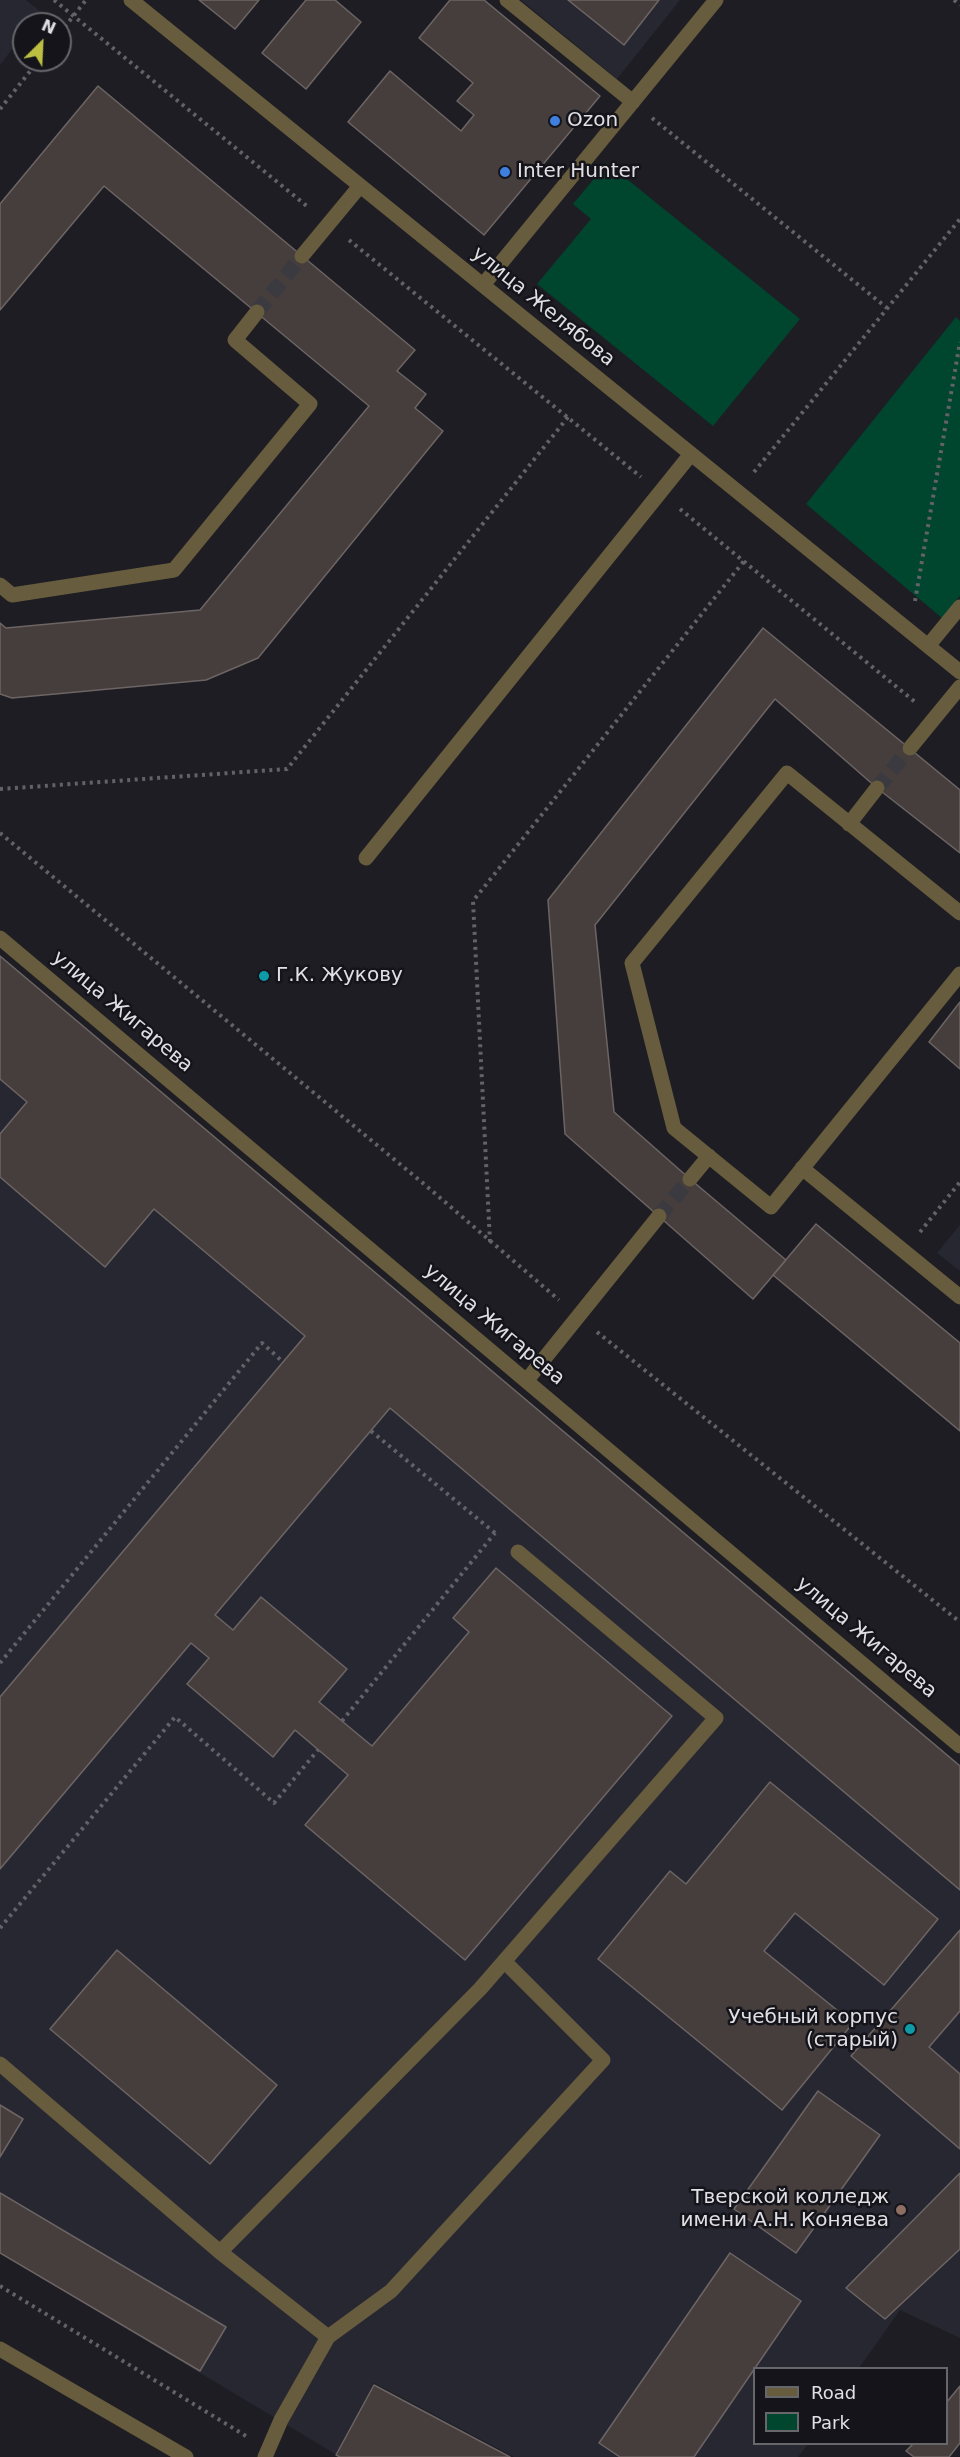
<!DOCTYPE html>
<meta charset="utf-8">
<style>
body{margin:0}
#map{position:relative;width:960px;height:2457px;overflow:hidden;background:#1d1d23;font-family:"DejaVu Sans",sans-serif}
canvas{display:block}
.legend{position:absolute;left:753px;top:2367px;width:195px;height:78px;box-sizing:border-box;background:#14141a;border:2px solid #66666b;margin:0;padding:8px 10px;list-style:none;font-size:18px;color:#e0e0e4}
.legend li{display:flex;align-items:center;gap:12px;height:30px}
.legend b{width:30px;border:2px solid #66666b}
.north{position:absolute;left:12px;top:12px;width:60px;height:60px;box-sizing:border-box;background:#14141a;border:2px solid #66666b;border-radius:50%;rotate:24deg;font-size:16px;font-weight:700;line-height:24px;text-align:center;color:#e0e0e4}
.north::after{content:'';display:block;margin:auto;width:21px;height:27px;background:#bdbf43;clip-path:polygon(50% 0,100% 100%,50% 72%,0 100%)}
</style>
<div id="map">
<canvas width="960" height="2457"></canvas>
<ul class="legend">
<li><b style="height:8px;background:#675c3d"></b>Road</li>
<li><b style="height:16px;background:#00462e"></b>Park</li>
</ul>
<div class="north">N</div>
</div>
<script>
const context = document.querySelector('canvas').getContext('2d');
context.lineJoin = 'round';
function fillPath(path, color) {
  context.fillStyle = color;
  context.fill(path, 'evenodd');
}
function toPath(rows) {
  const path = new Path2D();
  for (const r of rows) {
    path.moveTo(r[0], r[1]);
    for (let i = 2; i < r.length; i += 2) path.lineTo(r[i], r[i + 1]);
  }
  return path;
}
function strokePath(path, color, width, dash) {
  context.strokeStyle = color;
  context.lineWidth = width;
  context.lineCap = dash ? 'butt' : 'round';
  context.setLineDash(dash || []);
  context.stroke(path);
}
function write(font, color, halo, rows, align = 'center') {
  context.font = font + ' "DejaVu Sans",sans-serif';
  context.lineWidth = 5;
  context.setLineDash([]);
  context.textBaseline = 'middle';
  context.strokeStyle = halo;
  context.fillStyle = color;
  for (const [text, x, y, turn = 0] of rows) {
    context.save();
    context.translate(x, y);
    context.rotate((+turn || 0) * Math.PI / 180);
    context.textAlign = isNaN(turn) ? turn : align;
    if (halo) context.strokeText(text, 0, 0);
    context.fillText(text, 0, 0);
    context.restore();
  }
}
const built = toPath([
 [0,0,26,0,41,12,32,24,24,24,24,34,0,65],
 [521,0,680,0,617,79],
 [0,956,960,1766,960,2338,900,2310,859,2368,754,2368,754,2444,808,2444,798,2457,514,2457,374,2383,337,2455,0,2253],
 [960,1225,960,1271,937,1253]
]);
const green = toPath([
 [607,163,800,319,713,426,537,284,591,219,573,204],
 [956,317,960,321,960,596,942,618,806,504]
]);
const building = toPath([
 [199,0,259,0,235,29,199,0],
 [306,0,335,0,361,22,306,89,262,53,306,0],
 [450,0,484,0,600,96,484,235,348,122,390,71,461,131,474,115,457,101,473,83,419,38,450,0],
 [568,0,659,0,624,45,568,0],
 [98,86,415,350,397,371,426,394,415,408,443,431,258,658,206,680,12,698,0,694,0,623,6,628,200,610,369,406,104,186,0,310,0,204,98,86],
 [763,628,960,790,960,853,877,788,775,699,595,925,614,1112,690,1179,786,1260,753,1299,565,1134,548,900,763,628],
 [0,956,960,1766,960,1890,390,1408,215,1615,233,1630,261,1597,347,1669,319,1702,372,1746,469,1632,453,1618,496,1568,672,1716,465,1960,305,1825,348,1775,295,1730,273,1757,187,1684,209,1658,191,1643,0,1869,0,1697,305,1336,154,1209,105,1267,0,1177,0,1134,27,1102,0,1079,0,956],
 [960,1002,960,1069,929,1042,960,1002],
 [816,1224,960,1343,960,1431,773,1275,816,1224],
 [770,1782,938,1919,884,1985,795,1913,764,1951,853,2023,782,2110,598,1959,670,1871,686,1884,770,1782],
 [960,1930,960,2011,929,2047,960,2074,960,2149,851,2056,960,1930],
 [117,1950,277,2085,210,2164,50,2029,117,1950],
 [818,2091,880,2135,796,2253,734,2209,818,2091],
 [0,2105,23,2119,0,2157,0,2105],
 [960,2173,960,2249,885,2319,846,2288,960,2173],
 [0,2193,226,2327,200,2371,0,2253,0,2193],
 [730,2253,801,2301,694,2457,620,2457,599,2443,730,2253],
 [374,2385,510,2457,340,2457,336,2455,374,2385],
 [960,2386,960,2443,949,2457,914,2457,906,2451,913,2444,946,2444,946,2403,960,2386]
]);
const minorTunnel = toPath([
 [257,312,302,256],
 [877,788,910,748],
 [659,1216,690,1179]
]);
const path = toPath([
 [54,0,308,207],
 [954,0,960,5],
 [60,33,86,0],
 [0,109,39,60],
 [652,118,887,308],
 [349,240,641,477],
 [754,472,960,219],
 [680,509,915,702],
 [915,601,960,342],
 [0,789,287,769,568,417],
 [0,833,424,1184,559,1300],
 [920,1232,960,1182],
 [490,1242,473,901,744,561],
 [597,1332,960,1622],
 [371,1431,495,1533],
 [0,1663,262,1343,283,1362],
 [342,1721,495,1533],
 [0,1928,175,1717,274,1803,318,1750],
 [0,2286,246,2436]
]);
const minor = toPath([
 [131,0,960,672],
 [507,0,633,102],
 [302,256,360,186],
 [483,285,716,0],
 [0,585,12,595,174,570,310,404,235,340,257,312],
 [928,646,960,607],
 [910,748,960,687],
 [849,824,877,788],
 [366,858,691,454],
 [960,913,787,773,632,963,674,1128,771,1207,960,974],
 [0,938,960,1746],
 [802,1168,960,1297],
 [690,1179,709,1156],
 [527,1380,659,1216],
 [0,2064,220,2252],
 [328,2337,391,2291,603,2060,504,1961],
 [0,2349,186,2457],
 [265,2457,281,2420,328,2337,220,2252,480,1989,716,1718,518,1552]
]);
const markers = [
 [555,121,6,"#3f7fe0"],
 [505,172,6,"#3f7fe0"],
 [264,976,6,"#0f9aa8"],
 [910,2029,6,"#0f9aa8"],
 [901,2210,6,"#8d6e63"]
];
const poiNames = [
 ["Ozon",567,121],
 ["Inter Hunter",517,172],
 ["Г.К. Жукову",276,976],
 ["Учебный корпус",898,2018,"right"],
 ["(старый)",898,2041,"right"],
 ["Тверской колледж",889,2198,"right"],
 ["имени А.Н. Коняева",889,2221,"right"]
];
const streetNames = [
 ["улица Желябова",543,307,39],
 ["улица Жигарева",122,1012,40],
 ["улица Жигарева",494,1325,40],
 ["улица Жигарева",866,1638,40]
];
fillPath(built, '#272732');
fillPath(green, '#00462e');
fillPath(building, '#453e3d');
strokePath(building, '#6d6564', 1.5);
strokePath(minorTunnel, '#3a3a40', 15, [15, 8]);
strokePath(path, '#626268', 4, [3, 4.5]);
strokePath(minor, '#675c3d', 15);
for (const [x, y, r, color] of markers) {
  const dot = new Path2D();
  dot.arc(x, y, r, 0, 2 * Math.PI);
  context.fillStyle = color;
  context.fill(dot);
  strokePath(dot, '#14141a', 2);
}
write('20px', '#e0e0e4', '#14141a', poiNames, 'left');
write('20px', '#e0e0e4', '#14141a', streetNames);
</script>
